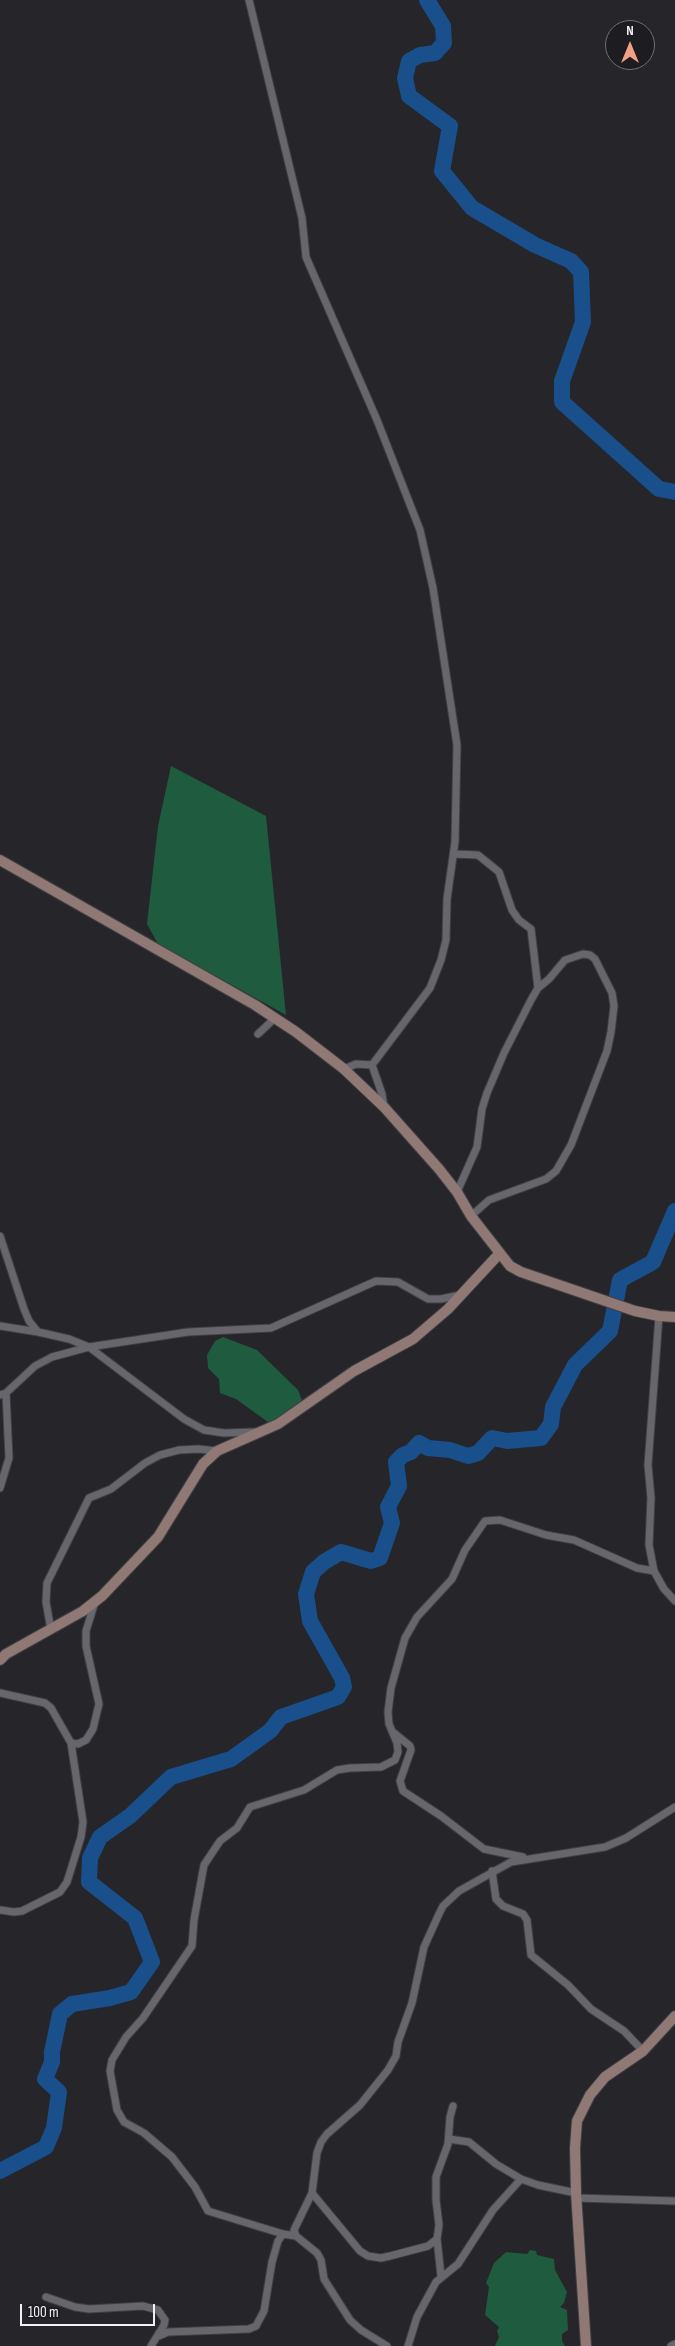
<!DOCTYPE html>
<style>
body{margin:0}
#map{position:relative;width:675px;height:2346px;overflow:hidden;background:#26252a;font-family:"Sofia Sans Condensed",sans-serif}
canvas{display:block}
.north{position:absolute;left:605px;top:20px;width:50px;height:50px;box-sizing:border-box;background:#1c1c21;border:1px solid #717175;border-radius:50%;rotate:0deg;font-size:14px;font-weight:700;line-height:20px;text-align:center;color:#f1f0f4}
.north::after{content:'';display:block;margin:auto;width:18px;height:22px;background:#f39f83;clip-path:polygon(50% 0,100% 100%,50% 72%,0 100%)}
.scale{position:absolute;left:20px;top:2304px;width:135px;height:22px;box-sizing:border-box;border:2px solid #f1f0f4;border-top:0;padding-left:6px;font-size:15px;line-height:18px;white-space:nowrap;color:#f1f0f4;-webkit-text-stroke:4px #1c1c21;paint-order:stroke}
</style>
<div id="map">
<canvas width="675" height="2346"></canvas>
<div class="north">N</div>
<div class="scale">100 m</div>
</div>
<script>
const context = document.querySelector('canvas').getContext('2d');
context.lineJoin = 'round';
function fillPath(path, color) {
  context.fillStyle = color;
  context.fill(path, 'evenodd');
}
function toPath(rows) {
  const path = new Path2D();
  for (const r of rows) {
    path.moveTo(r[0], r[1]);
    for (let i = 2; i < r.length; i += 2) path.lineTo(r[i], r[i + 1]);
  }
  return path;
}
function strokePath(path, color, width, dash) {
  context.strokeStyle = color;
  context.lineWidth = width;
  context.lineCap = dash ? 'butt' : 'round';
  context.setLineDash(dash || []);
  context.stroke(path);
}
const green = toPath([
 [171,766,266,816,286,1015,158,944,147,924,158,826],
 [223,1337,257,1350,298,1390,302,1400,272,1425,236,1399,220,1393,219,1379,208,1368,207,1355,215,1341],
 [530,2250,536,2251,537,2255,554,2259,555,2270,567,2292,564,2303,560,2307,567,2310,568,2330,562,2334,562,2341,565,2346,495,2346,499,2337,497,2331,499,2327,485,2315,489,2287,486,2283,494,2263,506,2252,527,2254]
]);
const river = toPath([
 [427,0,443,26,444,43,435,53,420,55,409,61,405,78,409,96,450,126,442,171,472,208,535,245,571,261,581,272,583,322,562,381,562,402,659,489,675,492],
 [0,2171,46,2147,54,2128,59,2092,45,2079,52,2062,52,2052,60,2014,72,2004,110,1998,131,1992,152,1962,135,1918,89,1882,90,1858,100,1837,130,1816,171,1777,231,1759,270,1731,281,1717,338,1697,344,1687,342,1678,310,1621,306,1594,313,1572,324,1562,341,1552,371,1561,380,1558,392,1523,388,1507,399,1486,396,1462,403,1455,411,1452,419,1443,428,1448,450,1450,468,1456,478,1453,492,1438,507,1441,541,1438,551,1424,553,1407,575,1365,610,1331,620,1280,653,1262,675,1211]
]);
const street = toPath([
 [249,0,302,218,306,257,377,420,420,530,433,588,457,745,455,842,447,899,446,940,441,960,430,988,372,1065,356,1064,344,1069],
 [454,854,478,855,499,872,512,910,519,920,531,929,538,988],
 [258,1034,275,1018],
 [372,1065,382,1094,384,1107],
 [457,1192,477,1147,482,1109,487,1093,504,1053,531,1000,538,988,549,979,565,960,583,954,590,955,595,959,612,993,614,1006,611,1032,607,1051,571,1145,556,1171,546,1179,489,1200,471,1216],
 [0,1236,24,1309,29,1321,38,1332],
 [659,1316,648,1465,651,1498,649,1545,654,1571,664,1589,675,1601],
 [0,1326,38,1332,69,1339,89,1347,188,1332,271,1328,376,1281,398,1282,428,1299,441,1299,460,1295],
 [0,1395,6,1393,35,1366,52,1357,89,1347,184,1419,204,1430,224,1433,255,1432],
 [0,1488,9,1458,6,1393],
 [51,1630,46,1602,47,1583,89,1498,111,1489,145,1463,160,1455,179,1450,198,1449,217,1451],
 [0,1693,45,1703,51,1708,71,1743,78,1744,86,1740,93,1729,99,1704,86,1646,86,1631,95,1602],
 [394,1733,410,1746,411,1750,400,1781,403,1791,441,1816,484,1849,523,1857],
 [492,1871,496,1899,503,1906,523,1914,527,1920,531,1955,568,1985,591,2009,624,2031,643,2051],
 [0,1910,14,1912,22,1911,60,1892,67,1882,81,1837,83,1822,71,1743],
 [449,2139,469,2142,496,2164,521,2179,538,2185,576,2193],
 [312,2193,360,2251,368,2256,381,2258,390,2256,428,2246,437,2239],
 [577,2198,675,2201],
 [296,2236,283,2234,208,2211,195,2187,172,2157,144,2133,124,2122,117,2110,110,2071,112,2060,126,2037,143,2018,192,1946,194,1920,204,1865,220,1841,237,1828,250,1807,304,1790,337,1770,350,1768,381,1767,395,1760,398,1752,397,1743,389,1724,388,1712,391,1688,405,1638,417,1617,452,1579,465,1550,485,1521,500,1520,546,1535,574,1540,637,1568,654,1571],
 [441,2276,437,2239,439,2225,436,2200,436,2177,448,2144,450,2117,453,2106],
 [46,2297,75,2307,89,2309,143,2306,158,2310,165,2320,164,2325,151,2346],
 [159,2336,168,2332,249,2329,256,2326,264,2311,272,2262,278,2241,283,2234],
 [387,2346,361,2330,350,2320,324,2279,321,2260,317,2253,296,2236,294,2230,312,2193,317,2153,321,2142,327,2134,360,2105,388,2070,396,2056,398,2042,412,2003,424,1947,439,1914,443,1906,459,1891,511,1862,605,1847,626,1838,675,1807],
 [408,2346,417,2317,436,2282,458,2264,493,2210,521,2179],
 [671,2346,675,2344]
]);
const secondary = toPath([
 [0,860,255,1005,296,1032,344,1069,384,1107,439,1169,457,1192,471,1216,510,1266,521,1272,635,1311,659,1316,675,1317],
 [0,1660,6,1654,83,1611,102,1596,158,1537,203,1464,217,1451,278,1424,354,1371,413,1339,448,1309,499,1254],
 [586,2346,576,2193,575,2148,577,2121,590,2095,605,2077,643,2051,675,2016]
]);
fillPath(green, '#1f5b3f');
strokePath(river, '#194f8a', 16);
strokePath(street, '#414044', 9);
strokePath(secondary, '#414044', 12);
strokePath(street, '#67666c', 7);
strokePath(secondary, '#907975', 10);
</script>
